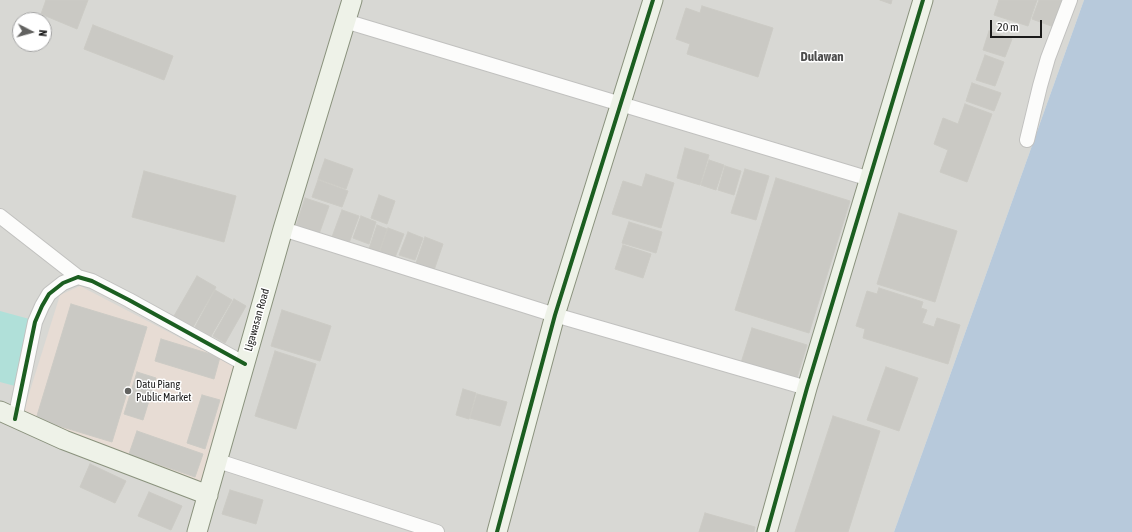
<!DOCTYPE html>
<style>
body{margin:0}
#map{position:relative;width:1132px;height:532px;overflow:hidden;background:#e9e9e3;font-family:"Asap Condensed",sans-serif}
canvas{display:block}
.north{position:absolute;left:12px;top:12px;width:40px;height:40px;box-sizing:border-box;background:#fff;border:1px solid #a3a3a3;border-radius:50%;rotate:96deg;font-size:11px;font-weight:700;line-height:16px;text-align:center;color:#1a1a1a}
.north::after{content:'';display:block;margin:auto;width:14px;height:18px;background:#626260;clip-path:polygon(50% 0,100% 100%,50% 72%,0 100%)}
.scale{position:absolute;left:990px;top:20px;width:52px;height:18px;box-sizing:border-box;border:2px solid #1a1a1a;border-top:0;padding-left:5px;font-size:12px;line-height:14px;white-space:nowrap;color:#1a1a1a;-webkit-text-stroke:3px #fff;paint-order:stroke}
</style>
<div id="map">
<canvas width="1132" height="532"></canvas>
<div class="north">N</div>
<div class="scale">20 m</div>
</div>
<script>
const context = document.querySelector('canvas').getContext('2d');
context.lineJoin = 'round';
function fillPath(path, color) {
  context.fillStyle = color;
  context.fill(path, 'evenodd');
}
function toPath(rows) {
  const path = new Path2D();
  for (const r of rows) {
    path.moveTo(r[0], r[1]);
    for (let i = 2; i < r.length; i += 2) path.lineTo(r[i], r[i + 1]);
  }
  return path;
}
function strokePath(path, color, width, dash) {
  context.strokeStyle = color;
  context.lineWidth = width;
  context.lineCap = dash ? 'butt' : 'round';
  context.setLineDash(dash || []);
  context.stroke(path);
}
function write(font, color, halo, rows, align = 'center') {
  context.font = font + ' "Asap Condensed",sans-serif';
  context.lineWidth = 3;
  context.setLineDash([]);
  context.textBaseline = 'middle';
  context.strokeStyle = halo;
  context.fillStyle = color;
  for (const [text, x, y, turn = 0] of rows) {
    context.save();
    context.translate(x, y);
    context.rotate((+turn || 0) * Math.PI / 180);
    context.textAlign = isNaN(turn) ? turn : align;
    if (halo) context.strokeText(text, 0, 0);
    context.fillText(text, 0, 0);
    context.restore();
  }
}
const residential = toPath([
 [0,0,1084,0,894,532,0,532],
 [20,20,44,20,44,44,20,44]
]);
const commercial = toPath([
 [80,286,234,366,200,484,22,416,60,295]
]);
const pitch = toPath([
 [0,311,33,320,15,386,0,382]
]);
const water = toPath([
 [1084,0,1132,0,1132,532,894,532]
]);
const building = toPath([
 [46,0,88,0,77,29,41,14,46,0],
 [880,0,892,0,891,4,880,0],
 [999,0,1037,0,1028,26,994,15,999,0],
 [1039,0,1064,0,1054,27,1032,19,1039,0],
 [702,6,773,28,758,77,687,54,690,44,676,39,686,8,700,13,702,6],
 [93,25,173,56,164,80,84,49,93,25],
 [989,31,1012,39,1005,57,983,50,989,31],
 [985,55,1004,62,995,86,976,80,985,55],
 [972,83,1001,93,994,111,966,101,972,83],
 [965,104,992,114,967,182,940,172,948,150,934,144,943,118,958,124,965,104],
 [685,148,709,155,700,185,677,178,685,148],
 [325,159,353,169,346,189,318,179,325,159],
 [709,160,724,165,716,190,701,185,709,160],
 [725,166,741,171,734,195,718,190,725,166],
 [745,169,769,176,756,220,731,213,745,169],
 [144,171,236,196,224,242,132,217,144,171],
 [646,174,674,183,661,228,612,214,623,181,642,187,646,174],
 [776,178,850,201,809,333,735,310,776,178],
 [318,180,348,191,342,207,312,197,318,180],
 [379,195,395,201,387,224,371,218,379,195],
 [305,198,329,206,319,234,296,226,305,198],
 [342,210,359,216,349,243,332,237,342,210],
 [899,213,957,231,935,302,877,284,899,213],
 [361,216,376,222,369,244,353,238,361,216],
 [629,222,662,232,656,253,622,243,629,222],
 [377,225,387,229,378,255,368,252,377,225],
 [388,228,404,234,394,260,379,254,388,228],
 [408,232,423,238,415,260,399,255,408,232],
 [425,237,443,244,433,273,415,266,425,237],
 [623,245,651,254,643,278,615,269,623,245],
 [197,276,216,287,193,327,174,316,197,276],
 [879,288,923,302,921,308,927,310,922,323,934,327,937,318,960,325,948,364,863,338,865,329,856,326,867,291,877,294,879,288],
 [215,290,232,300,211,336,195,327,215,290],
 [234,299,246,306,225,343,213,336,234,299],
 [71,304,147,327,112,442,36,419,71,304],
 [282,310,331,326,320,361,271,346,282,310],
 [752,328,807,345,796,381,741,363,752,328],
 [161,339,220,357,214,379,155,361,161,339],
 [275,351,316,364,296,429,255,416,275,351],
 [886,367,918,378,899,431,867,420,886,367],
 [137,372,156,378,143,420,124,414,137,372],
 [463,389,476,393,469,419,456,415,463,389],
 [477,394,507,402,500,426,470,418,477,394],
 [202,395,220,400,205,449,187,443,202,395],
 [833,416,880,431,848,532,795,532,833,416],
 [137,431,203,454,195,477,129,454,137,431],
 [90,464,126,481,115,503,80,487,90,464],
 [230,490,263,500,256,524,222,514,230,490],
 [149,492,182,506,171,530,138,516,149,492],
 [705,513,755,527,754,532,699,532,705,513]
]);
const street = toPath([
 [345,21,870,179],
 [1027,140,1040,86,1048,58,1070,0],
 [0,216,78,277],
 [283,229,555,315,807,388],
 [15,419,35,322,42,306,49,294,63,283,78,277,92,281,129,300,245,364],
 [218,461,437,532]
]);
const secondary = toPath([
 [0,411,64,440,208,495],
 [197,532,283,229,352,0],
 [497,532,555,315,653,0],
 [767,532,807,388,923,0]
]);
const cycleway = toPath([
 [15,419,35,322,42,306,49,294,63,283,78,277,92,281,129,300,245,364],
 [497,532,555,315,653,0],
 [767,532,807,388,923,0]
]);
const markers = [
 [128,391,4,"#626260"]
];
const streetNames = [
 ["Ligawasan Road",257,320,-74]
];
const poiNames = [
 ["Datu Piang",136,385],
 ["Public Market",136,398]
];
const quarterNames = [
 ["Dulawan",822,57]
];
fillPath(residential, '#d8d8d4');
fillPath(commercial, '#e7dcd4');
fillPath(pitch, '#b0e0d9');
fillPath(water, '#b7c9db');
fillPath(building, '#cac9c4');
strokePath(building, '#cccbc5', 1);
strokePath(street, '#c1c1bf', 16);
strokePath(secondary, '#8a927d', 21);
strokePath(street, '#fcfcfb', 14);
strokePath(secondary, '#eef2e8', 19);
strokePath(cycleway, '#1b5e20', 4);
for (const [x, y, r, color] of markers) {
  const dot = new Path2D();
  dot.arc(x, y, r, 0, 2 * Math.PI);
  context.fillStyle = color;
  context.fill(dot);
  strokePath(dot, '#fff', 1.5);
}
write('11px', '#1a1a1a', '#fff', streetNames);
write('11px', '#1a1a1a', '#fff', poiNames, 'left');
write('bold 13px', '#4d4d4d', '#fff', quarterNames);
</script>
